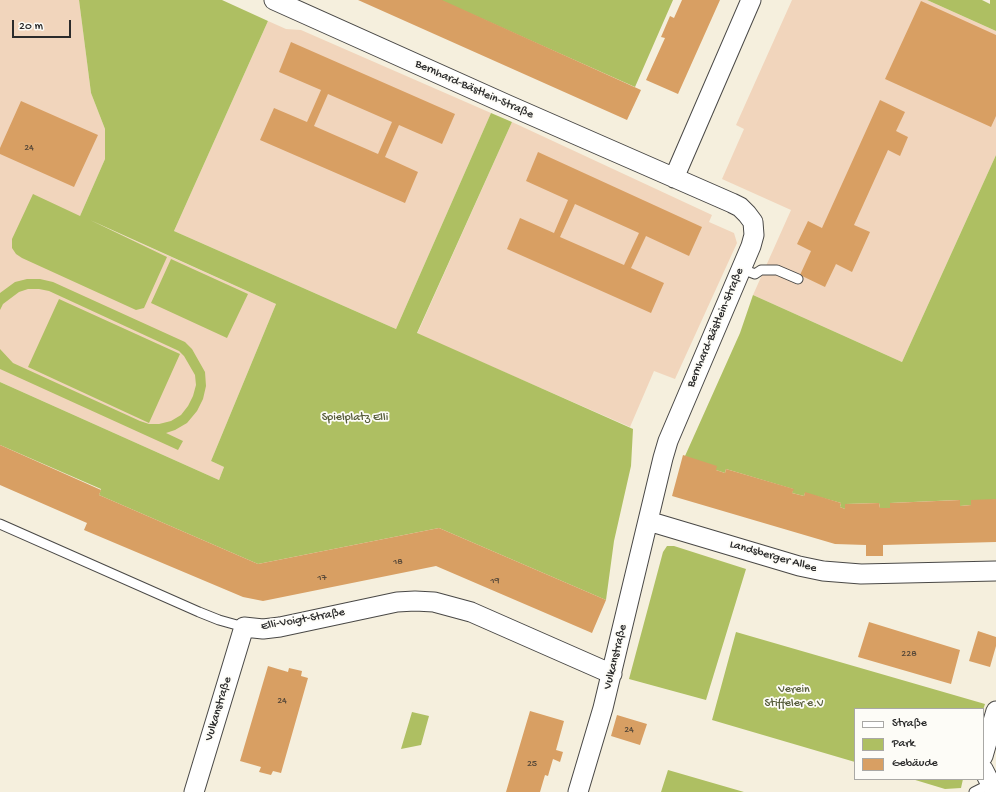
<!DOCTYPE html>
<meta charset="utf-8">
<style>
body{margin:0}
#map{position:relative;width:996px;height:792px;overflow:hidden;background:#f5efdd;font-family:"Gochi Hand",sans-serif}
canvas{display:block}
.legend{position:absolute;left:854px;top:708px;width:130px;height:72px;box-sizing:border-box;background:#fdfcf7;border:1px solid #a9a8a5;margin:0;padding:5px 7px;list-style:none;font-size:12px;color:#2b2b2b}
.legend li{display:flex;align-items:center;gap:8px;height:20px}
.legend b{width:20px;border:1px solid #a9a8a5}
.scale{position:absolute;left:12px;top:20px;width:59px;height:18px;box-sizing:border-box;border:2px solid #2b2b2b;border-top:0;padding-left:5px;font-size:12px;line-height:14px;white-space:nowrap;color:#2b2b2b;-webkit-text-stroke:3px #fdfcf7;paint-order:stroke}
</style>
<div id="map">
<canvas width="996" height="792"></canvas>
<ul class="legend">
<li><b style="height:5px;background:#fff"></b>Straße</li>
<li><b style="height:11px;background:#aebf62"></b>Park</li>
<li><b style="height:11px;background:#d89f63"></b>Gebäude</li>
</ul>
<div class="scale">20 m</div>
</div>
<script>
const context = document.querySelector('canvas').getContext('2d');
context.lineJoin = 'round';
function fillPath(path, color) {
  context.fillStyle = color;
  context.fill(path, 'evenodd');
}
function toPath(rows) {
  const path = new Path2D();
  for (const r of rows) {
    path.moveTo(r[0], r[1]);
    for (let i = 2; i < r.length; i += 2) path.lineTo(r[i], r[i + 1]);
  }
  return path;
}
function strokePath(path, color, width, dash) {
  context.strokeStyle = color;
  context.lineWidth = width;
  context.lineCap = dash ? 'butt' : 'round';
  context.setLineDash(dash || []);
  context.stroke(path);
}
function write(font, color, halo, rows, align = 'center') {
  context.font = font + ' "Gochi Hand",sans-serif';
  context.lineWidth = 3.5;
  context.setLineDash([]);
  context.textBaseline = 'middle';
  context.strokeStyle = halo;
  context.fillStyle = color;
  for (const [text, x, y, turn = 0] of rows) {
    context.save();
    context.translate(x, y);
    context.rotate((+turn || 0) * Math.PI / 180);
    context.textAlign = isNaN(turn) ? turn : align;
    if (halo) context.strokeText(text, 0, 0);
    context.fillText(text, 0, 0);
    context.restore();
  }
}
const built = toPath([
 [0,0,79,0,91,93,105,129,105,159,80,216,276,304,211,461,224,467,219,480,0,382],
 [792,0,927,0,996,31,996,155,902,362,753,295,791,210,722,179,744,129,736,125],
 [268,21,286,29,301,30,491,113,396,329,174,231],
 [512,122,712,215,709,222,734,233,737,243,675,379,654,371,630,427,417,334]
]);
const green = toPath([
 [79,0,222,0,268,21,174,231,396,329,491,113,512,122,417,333,633,429,631,466,614,541,606,600,439,528,258,564,99,495,101,489,0,445,0,382,219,480,224,467,211,461,276,304,90,220,167,257,144,308,136,310,22,258,16,254,12,248,12,239,33,194,80,216,105,159,105,129,91,93],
 [440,0,673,0,635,87],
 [927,0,982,0,990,4,990,0,996,0,996,31],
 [996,155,996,499,971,505,960,506,959,500,890,503,890,508,880,508,879,503,846,504,845,509,840,507,841,503,805,493,804,496,792,493,793,489,726,469,725,473,716,470,685,456,740,333,753,295,902,362],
 [171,259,248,294,227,338,151,303],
 [27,279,40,279,53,282,185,342,192,349,205,372,206,386,203,399,197,411,187,423,175,430,166,433,183,441,178,450,0,369,0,349,13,363,140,421,149,424,159,424,171,421,181,415,188,406,193,396,196,385,195,375,184,356,179,351,49,291,39,289,28,289,19,292,3,304,0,310,0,293,15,282],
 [59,299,180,354,149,423,28,367],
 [667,546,674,546,746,569,706,700,629,679,663,552],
 [736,632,985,704,983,710,983,709,855,709,855,762,712,720],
 [412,712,429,716,421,745,401,749],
 [668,770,744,792,661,792],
 [912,779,963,779,961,788,945,789]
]);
const building = toPath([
 [358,0,442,0,641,90,627,120],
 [682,0,720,0,678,94,646,80,665,38,661,37,670,16,674,18],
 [921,1,996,35,996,116,991,127,885,79],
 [291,42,455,114,442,144,399,125,385,157,418,172,405,203,260,140,274,108,307,122,321,90,279,72],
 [328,94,392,122,378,154,314,126],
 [880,100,905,112,896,131,908,137,900,156,888,150,854,225,870,232,852,272,836,264,825,287,800,275,811,251,797,244,808,221,822,228],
 [21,101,98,135,74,187,0,154,0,148],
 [538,152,702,227,689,256,646,236,631,268,664,283,651,313,507,249,520,218,554,233,568,200,526,181],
 [575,204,639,233,624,265,560,237],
 [0,445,101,490,99,495,258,564,439,528,606,600,592,633,436,566,263,601,243,597,84,530,87,523,0,485],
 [683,455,717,466,716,470,725,473,726,469,794,489,792,493,804,496,805,492,841,503,840,507,845,509,845,504,879,503,880,508,890,508,890,503,960,500,960,506,971,505,971,500,996,499,996,542,883,545,883,556,866,556,866,545,835,544,672,496],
 [869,622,960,650,951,684,858,657],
 [978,631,996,637,996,646,990,667,969,661],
 [268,666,288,672,289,668,302,671,301,676,308,678,281,773,273,771,271,775,259,772,261,767,240,761],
 [530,711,564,721,556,750,563,752,560,762,553,759,548,776,545,775,540,792,506,792],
 [617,715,647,724,640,745,611,736]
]);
const lane = toPath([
 [742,269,755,274,761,270,777,270,798,279],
 [0,524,199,612,219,620,244,627],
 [974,792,990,784]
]);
const street = toPath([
 [274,0,508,105,732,203,740,207,747,214,753,222,754,235,751,246,668,441,663,458,603,708,578,792],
 [674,178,751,0],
 [648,521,799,566,823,571,861,574,996,571],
 [983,756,996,711],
 [983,769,995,792],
 [194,792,244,627,263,629,280,627,397,602,415,601,434,602,471,612,612,674]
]);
const numberNames = [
 ["24",29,148],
 ["18",398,562],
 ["17",322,578],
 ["19",495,581],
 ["228",909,654],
 ["24",282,701],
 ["24",629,730],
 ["25",532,764]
];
const streetNames = [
 ["Bernhard-Bästlein-Straße",474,90,24],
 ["Bernhard-Bästlein-Straße",716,328,-67],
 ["Landsberger Allee",773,557,16],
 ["Elli-Voigt-Straße",303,620,-10],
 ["Vulkanstraße",616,657,-76],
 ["Vulkanstraße",219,709,-73]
];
const parkNames = [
 ["Spielplatz Elli",355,418],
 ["Verein",794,690],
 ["Stiffeler e.V",794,704]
];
fillPath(built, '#f1d5bc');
fillPath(green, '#aebf62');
fillPath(building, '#d89f63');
strokePath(lane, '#494846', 11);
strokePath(street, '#494846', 21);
strokePath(lane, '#fff', 9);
strokePath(street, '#fff', 19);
write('10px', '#564839', null, numberNames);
write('12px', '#2b2b2b', '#fdfcf7', streetNames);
write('12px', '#595f3e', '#fdfcf7', parkNames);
</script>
